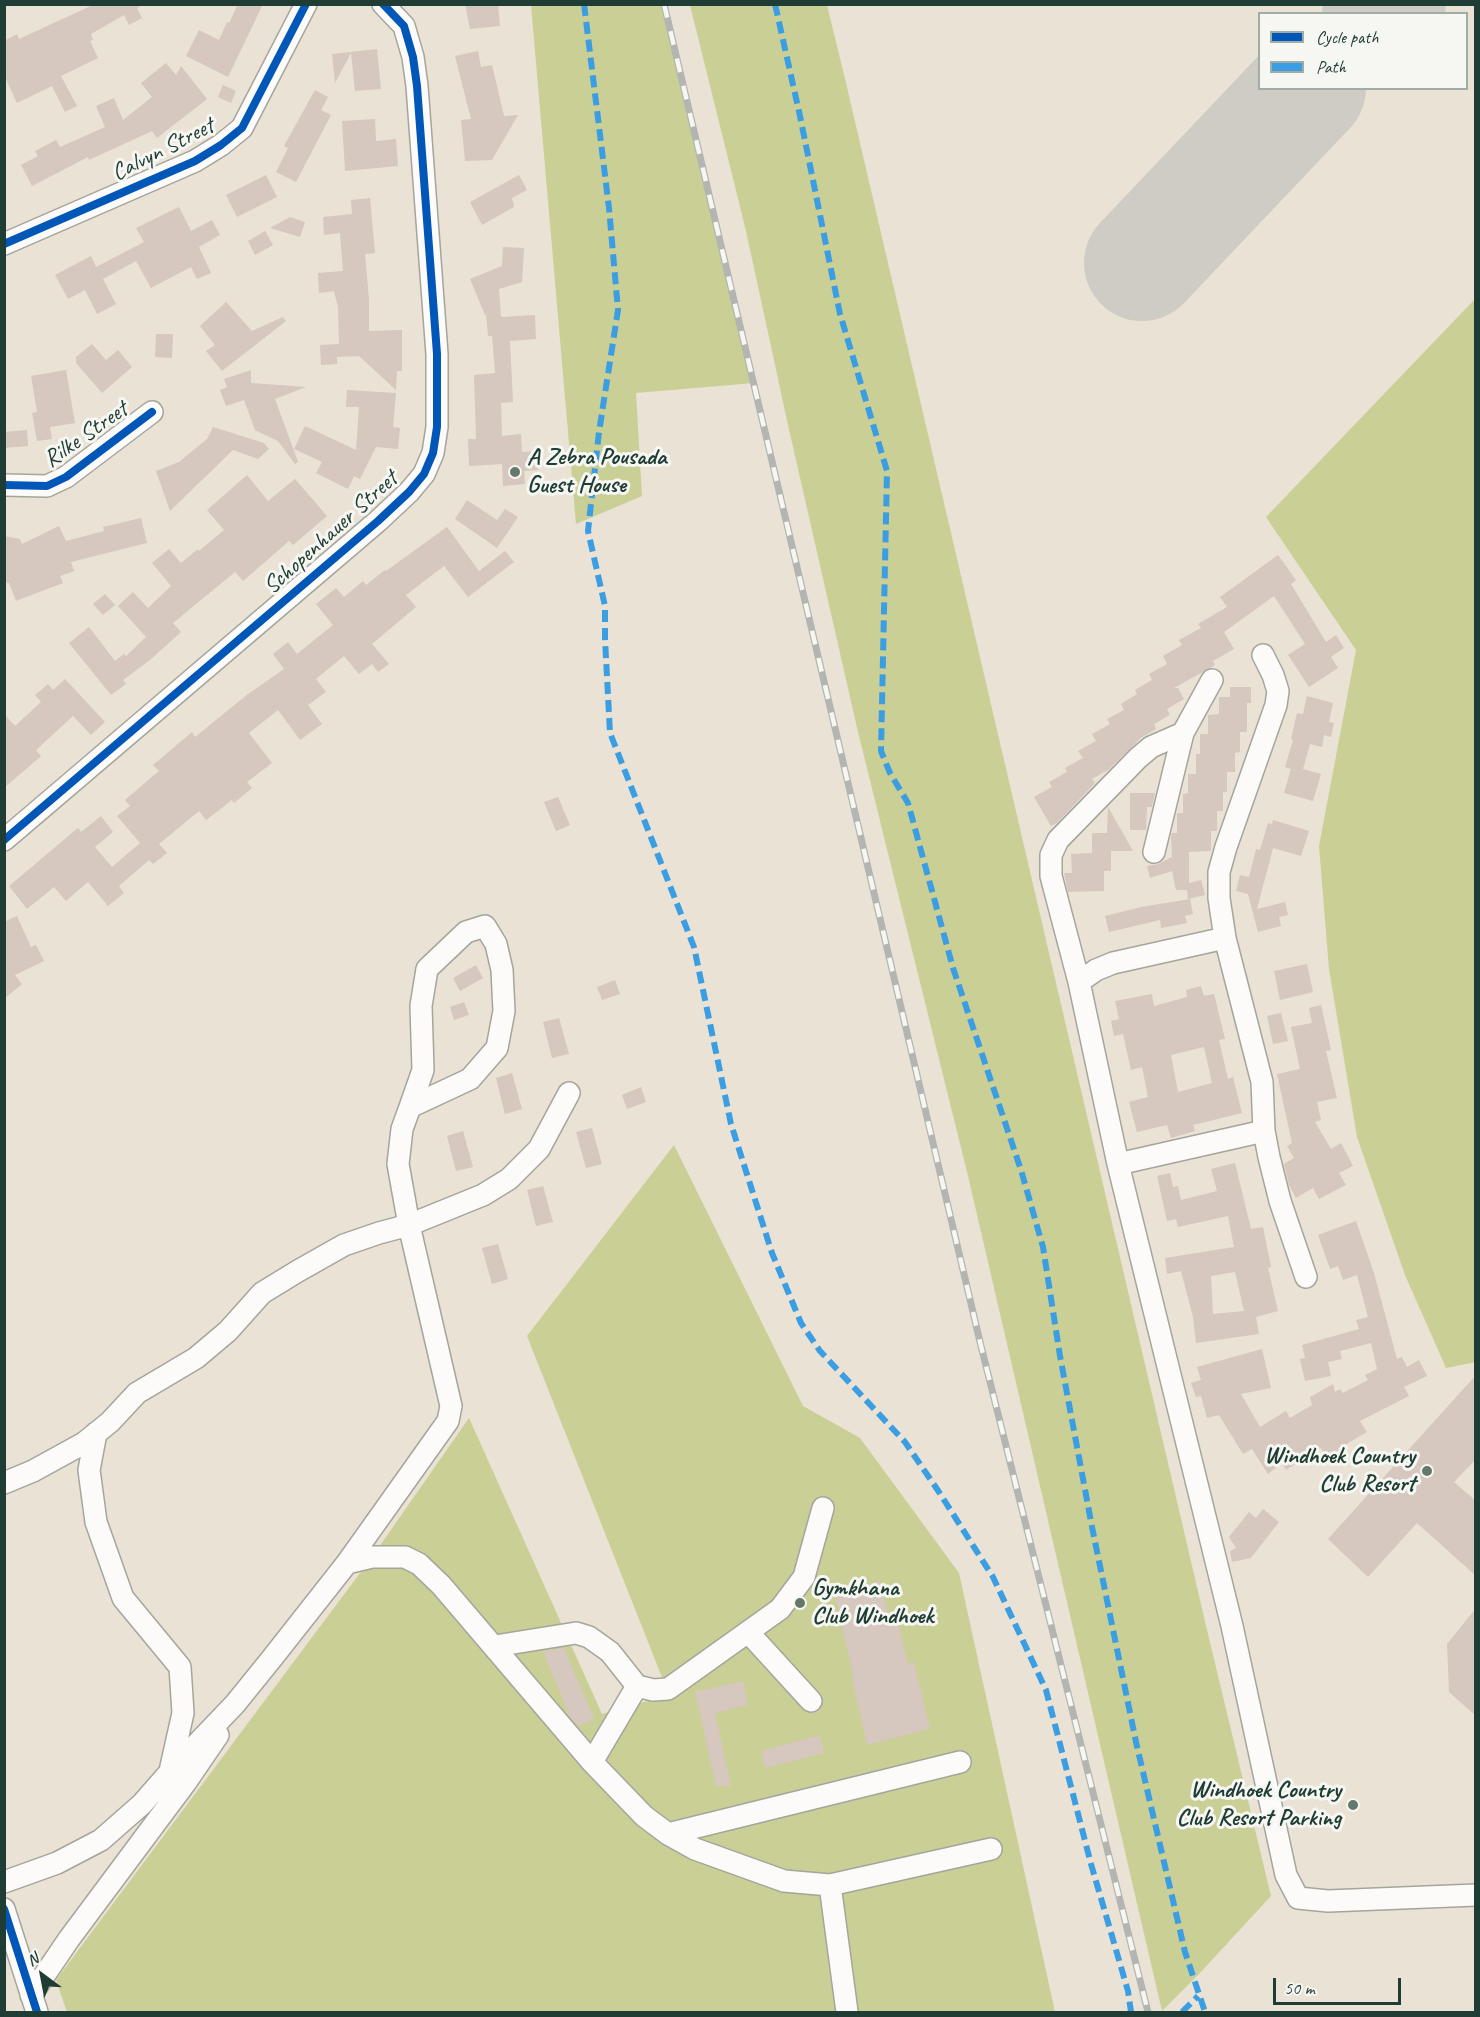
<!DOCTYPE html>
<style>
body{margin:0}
#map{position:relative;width:1480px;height:2017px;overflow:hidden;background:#e9e2d5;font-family:Caveat,sans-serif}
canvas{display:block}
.frame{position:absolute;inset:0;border:6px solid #1f3d34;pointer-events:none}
.legend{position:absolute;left:1258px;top:12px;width:210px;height:78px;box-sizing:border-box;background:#f6f6f2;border:2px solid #a0aca6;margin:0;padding:8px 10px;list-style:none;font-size:18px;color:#1f3d34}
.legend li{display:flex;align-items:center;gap:12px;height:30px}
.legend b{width:30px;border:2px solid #a0aca6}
.north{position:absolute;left:12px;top:1945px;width:60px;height:60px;-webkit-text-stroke:4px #f6f6f2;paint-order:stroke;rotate:328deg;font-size:16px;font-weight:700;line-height:24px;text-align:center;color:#1f3d34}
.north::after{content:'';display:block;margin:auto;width:21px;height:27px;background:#1f3d34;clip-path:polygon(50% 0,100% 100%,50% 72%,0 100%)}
.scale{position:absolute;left:1273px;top:1978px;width:128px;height:27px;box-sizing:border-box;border:3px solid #1f3d34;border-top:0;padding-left:8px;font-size:18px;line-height:21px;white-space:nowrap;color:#1f3d34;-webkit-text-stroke:4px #f6f6f2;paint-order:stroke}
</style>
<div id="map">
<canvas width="1480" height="2017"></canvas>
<div class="frame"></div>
<ul class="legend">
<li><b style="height:8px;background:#0057b8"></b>Cycle path</li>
<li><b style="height:8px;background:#3c9ee2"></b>Path</li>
</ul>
<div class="north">N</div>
<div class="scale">50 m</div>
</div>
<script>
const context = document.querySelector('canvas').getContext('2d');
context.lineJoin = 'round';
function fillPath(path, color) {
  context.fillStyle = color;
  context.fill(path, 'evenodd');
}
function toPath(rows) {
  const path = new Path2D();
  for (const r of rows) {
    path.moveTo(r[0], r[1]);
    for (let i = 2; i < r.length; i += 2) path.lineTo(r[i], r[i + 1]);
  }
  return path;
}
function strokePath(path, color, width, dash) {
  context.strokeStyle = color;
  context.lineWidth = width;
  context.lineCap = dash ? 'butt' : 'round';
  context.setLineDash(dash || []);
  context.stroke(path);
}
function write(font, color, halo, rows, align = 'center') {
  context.font = font + ' Caveat,sans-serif';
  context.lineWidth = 6;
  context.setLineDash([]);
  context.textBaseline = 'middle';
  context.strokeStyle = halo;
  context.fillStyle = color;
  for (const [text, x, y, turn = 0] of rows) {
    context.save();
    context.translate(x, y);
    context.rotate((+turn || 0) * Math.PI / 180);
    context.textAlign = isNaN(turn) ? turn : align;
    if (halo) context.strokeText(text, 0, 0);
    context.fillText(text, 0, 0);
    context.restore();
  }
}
const green = toPath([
 [531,5,665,5,754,383,636,393,642,496,576,524],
 [690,5,827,5,846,83,1207,1630,1271,1896,1198,1975,1162,2011,968,1176,858,732,788,425,746,231],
 [1475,299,1476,1362,1446,1368,1405,1275,1357,1137,1329,969,1319,846,1356,650,1266,517],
 [674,1145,803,1406,860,1438,959,1573,1055,2012,67,2012,56,1980,372,1557,469,1418,602,1714,669,1695,527,1336]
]);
const runway = toPath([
 [1380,14,1388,4],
 [1142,263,1308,88]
]);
const building = toPath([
 [95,4,143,4,137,8,142,18,129,25,124,15,91,34,93,40,90,41,98,58,61,76,77,106,65,112,52,86,17,103,4,75,4,41,17,34,19,39],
 [238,4,263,4,228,77,186,56,199,30,219,40,227,22,229,23],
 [465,4,498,4,500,26,470,29],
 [377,49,381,89,355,91,351,53,335,83,332,54],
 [478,51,481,67,492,65,504,116,518,115,492,160,465,161,461,120,471,119,455,56],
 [166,63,176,75,181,66,207,99,157,138,152,131,89,160,88,157,32,186,21,165,38,156,35,151,56,140,60,147,105,127,96,106,114,98,123,120,152,97,141,83],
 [223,85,236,91,231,103,218,97],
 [315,90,328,97,321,110,331,115,296,182,276,172,288,148,284,146],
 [375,119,376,141,396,139,398,166,345,171,342,121],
 [266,175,277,197,237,217,226,195],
 [519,175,527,190,512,198,514,207,482,225,470,202],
 [370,198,375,253,365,254,369,300,369,331,402,330,402,371,397,371,396,390,359,356,337,357,337,364,321,365,320,345,339,344,338,307,334,291,319,293,318,273,343,271,340,233,324,235,323,217,352,214,351,200],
 [179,207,191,231,212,220,220,235,199,247,211,273,197,279,191,267,151,288,136,261,103,279,116,304,97,314,85,290,68,299,55,275,91,256,96,267,144,242,136,228],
 [290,217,305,222,300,237,270,228],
 [265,231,273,245,255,255,248,241],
 [503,247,524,248,522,282,499,289,501,317,535,315,536,339,510,341,513,402,501,403,502,436,521,434,522,452,537,451,538,470,524,471,525,484,503,486,502,464,469,466,468,439,476,439,474,375,495,373,492,336,488,336,486,315,485,315,470,279,502,266],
 [226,302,252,331,283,317,286,321,222,371,206,351,215,345,200,326],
 [156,334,173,334,172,358,155,357],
 [92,344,106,360,118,350,132,367,102,393,76,363,76,357],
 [66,370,75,423,50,427,52,439,37,441,32,413,37,412,31,376],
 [251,370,251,383,306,387,275,399,298,462,295,464,278,441,255,430,244,400,226,406,220,390,227,387,224,379],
 [347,390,396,393,393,427,400,428,398,449,376,447,360,479,354,476,348,489,316,473,322,462,294,449,305,426,356,450,359,407,346,407],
 [213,427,264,443,269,449,258,459,233,450,170,511,156,471,179,462,207,439],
 [27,430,28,446,4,448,4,432],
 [247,475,268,501,295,479,327,516,293,545,289,541,243,581,235,572,173,623,181,632,150,660,123,680,126,684,111,695,69,643,89,627,115,661,124,654,126,656,146,637,118,606,133,592,148,608,171,586,152,563,169,549,181,563,198,549,199,551,224,530,207,510],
 [467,500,497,520,505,509,518,517,497,548,455,519],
 [141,518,147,543,71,562,74,571,60,576,63,583,16,601,9,583,4,582,4,536,20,539,22,544,59,526,66,541,104,531,103,527],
 [447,527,479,571,505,551,514,562,468,597,444,566,406,595,416,607,372,644,389,664,378,672,372,664,359,674,344,656,316,679,326,692,308,705,322,724,300,740,278,710,249,733,272,763,247,782,252,788,234,803,232,800,206,820,199,811,159,844,167,853,153,864,149,860,119,886,124,893,108,906,88,882,66,901,54,887,27,909,9,886,78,828,81,832,101,816,113,832,95,847,112,867,140,843,117,816,130,806,125,800,159,771,153,765,192,732,195,737,248,694,284,669,273,654,288,642,297,654,333,625,316,604,336,588,344,597,363,581,366,585,385,570,386,571],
 [1278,555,1296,580,1291,584,1326,642,1336,635,1344,648,1331,657,1338,668,1309,687,1288,655,1305,644,1274,596,1224,632,1234,649,1213,661,1215,665,1174,688,1178,688,1184,699,1167,709,1170,715,1154,724,1156,729,1139,739,1139,740,1108,770,1092,779,1095,783,1057,823,1051,826,1034,797,1052,787,1049,782,1067,772,1065,768,1083,758,1078,751,1096,741,1092,734,1110,724,1107,719,1124,710,1121,704,1137,694,1135,690,1152,680,1149,674,1167,664,1163,656,1182,645,1179,640,1201,628,1198,624,1227,607,1220,597],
 [105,594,115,605,103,615,93,604],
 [65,679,105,722,91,735,73,716,36,750,41,756,4,788,4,714,15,726,41,702,35,695,48,684,53,690],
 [1230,687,1251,687,1251,703,1247,703,1247,732,1240,732,1240,752,1235,753,1235,772,1227,772,1227,792,1223,792,1223,811,1217,811,1217,831,1211,831,1211,851,1189,852,1189,883,1201,880,1205,895,1188,899,1187,890,1176,890,1172,871,1150,878,1147,866,1158,864,1172,857,1171,835,1172,833,1177,833,1177,813,1183,813,1183,794,1188,793,1188,774,1196,774,1196,754,1200,754,1200,734,1208,734,1208,715,1219,714,1219,697,1230,697],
 [1307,696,1333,703,1329,722,1334,723,1331,737,1324,735,1322,747,1310,744,1303,769,1321,774,1313,801,1284,793,1291,769,1285,767,1293,740,1291,739,1297,713,1303,714],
 [1130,793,1155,793,1152,807,1147,807,1146,830,1130,830],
 [558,797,570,825,556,831,544,802],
 [1108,807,1133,851,1111,851,1111,871,1104,871,1104,891,1068,892,1064,873,1072,873,1071,854,1092,853,1092,833,1107,833],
 [1273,820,1309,831,1301,856,1273,848,1257,909,1285,902,1288,915,1279,917,1281,926,1258,932,1248,894,1236,891,1240,875,1249,877,1256,849,1260,850,1268,823,1272,824],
 [1190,899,1193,914,1185,916,1187,923,1161,928,1160,920,1109,932,1105,916,1141,907],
 [17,916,31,947,36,945,44,961,15,975,22,984,4,999,4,922],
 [1307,964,1313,992,1280,1000,1274,971],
 [476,965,483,978,460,991,453,978],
 [615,980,620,994,602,1000,597,987],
 [1201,986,1204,996,1214,994,1225,1039,1219,1040,1228,1079,1233,1077,1242,1113,1193,1125,1195,1131,1171,1138,1167,1125,1137,1132,1129,1102,1148,1097,1142,1067,1131,1070,1123,1034,1114,1036,1111,1021,1119,1019,1115,1001,1152,994,1154,1006,1187,997,1186,990],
 [1204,1047,1212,1083,1178,1092,1171,1055],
 [464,1002,469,1015,454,1020,450,1007],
 [1321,1005,1331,1050,1326,1051,1337,1098,1317,1102,1321,1120,1315,1122,1331,1149,1341,1143,1353,1166,1339,1173,1346,1185,1319,1199,1313,1188,1296,1198,1289,1185,1284,1164,1294,1158,1287,1146,1292,1143,1277,1074,1300,1069,1291,1027,1312,1023,1309,1008],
 [1281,1013,1288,1041,1273,1044,1267,1016],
 [559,1018,569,1054,552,1058,543,1022],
 [512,1073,522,1109,505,1114,496,1078],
 [641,1087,646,1102,627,1109,622,1095],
 [592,1128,602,1164,586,1168,576,1132],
 [463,1131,473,1167,456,1171,447,1136],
 [1235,1163,1251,1229,1263,1227,1271,1267,1268,1268,1278,1311,1256,1317,1259,1334,1196,1343,1193,1317,1181,1271,1167,1274,1165,1258,1234,1247,1228,1216,1178,1227,1176,1219,1167,1221,1157,1176,1170,1173,1173,1187,1178,1186,1181,1200,1217,1191,1211,1169],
 [1235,1272,1244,1311,1213,1314,1211,1276],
 [543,1186,553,1222,536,1226,527,1190],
 [1356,1221,1374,1273,1397,1359,1402,1357,1407,1367,1419,1360,1427,1376,1404,1387,1409,1396,1360,1421,1367,1432,1338,1449,1342,1456,1330,1463,1321,1448,1286,1470,1282,1463,1268,1474,1252,1449,1243,1454,1219,1415,1207,1418,1201,1396,1196,1397,1191,1383,1201,1380,1197,1367,1262,1349,1271,1388,1241,1394,1260,1427,1286,1411,1290,1418,1312,1405,1310,1397,1333,1384,1335,1392,1340,1389,1343,1393,1368,1380,1365,1375,1377,1369,1371,1343,1340,1351,1342,1359,1328,1362,1331,1376,1305,1381,1300,1359,1305,1358,1302,1345,1359,1329,1356,1320,1368,1317,1357,1275,1343,1280,1338,1266,1330,1269,1318,1235],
 [498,1244,508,1279,492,1284,482,1248],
 [1476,1375,1476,1459,1454,1482,1476,1501,1476,1576,1417,1523,1368,1577,1328,1539],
 [1263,1509,1279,1522,1251,1558,1232,1562,1230,1551,1236,1548,1229,1537,1249,1512,1256,1518],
 [880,1581,891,1625,898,1623,908,1664,914,1662,930,1729,867,1745,852,1679,854,1678,834,1593],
 [1476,1608,1476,1716,1449,1692,1447,1644],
 [564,1648,594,1719,578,1726,570,1717,543,1651],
 [743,1681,748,1705,715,1713,731,1786,716,1786,695,1692],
 [820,1735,824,1753,765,1768,761,1751]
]);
const minor = toPath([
 [4,244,195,161,221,145,242,128,306,4],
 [4,485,47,486,66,477,152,412],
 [1263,655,1273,675,1278,691,1276,705,1226,847,1219,872,1219,898,1225,938,1262,1082,1264,1131,1269,1157,1280,1201,1306,1277],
 [1212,680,1183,733,1151,747,1138,758,1058,840,1051,855,1051,876,1079,982,1118,1164,1232,1626,1286,1875,1298,1898,1328,1901,1476,1895],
 [4,840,378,521,409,492,424,474,433,453,437,427,437,354,417,86,413,57,404,26,383,4],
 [1154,852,1183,733],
 [1079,982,1096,970,1113,963,1225,938],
 [1118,1164,1264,1131],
 [96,1433,89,1470,96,1522,123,1598,180,1667,183,1713,170,1771],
 [4,1483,33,1471,84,1443,110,1422,137,1393,196,1358,228,1331,262,1293,298,1271,344,1245,379,1233,409,1225,483,1195,509,1179,539,1149,569,1093],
 [347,1563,372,1557,405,1557,419,1564,441,1585,592,1762,644,1816,668,1834,695,1849,784,1881,830,1885,991,1849],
 [748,1632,811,1701],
 [495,1646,576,1633,589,1637,610,1652,637,1686,653,1690,668,1689,780,1609,804,1577,823,1508],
 [592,1762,637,1686],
 [668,1834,960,1762],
 [4,1882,57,1863,101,1840,142,1804,170,1772,235,1704,273,1657,347,1563,448,1421,451,1406,409,1225,398,1164,402,1129,410,1107,423,1070,421,1006,427,969,466,932,485,926,496,944,502,970,504,1011,497,1048,470,1079,410,1107],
 [830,1885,847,2012],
 [4,1909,37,2012],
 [31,1995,69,1939,186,1782,218,1735]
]);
const rail = toPath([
 [664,4,981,1346,1148,2012]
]);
const quiet = toPath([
 [584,4,609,208,618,310,599,432,588,531,605,606,605,639,610,733,694,947,731,1124,772,1253,801,1323,820,1351,905,1442,939,1492,993,1577,1046,1690,1091,1864,1128,1991,1131,2012],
 [775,4,800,116,840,314,887,471,881,751,890,773,908,803,953,968,1021,1170,1043,1247,1060,1356,1092,1527,1136,1742,1185,1952,1205,2012],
 [1182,2012,1198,1996]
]);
const cycleway = toPath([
 [4,244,195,161,221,145,242,128,306,4],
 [4,485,47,486,66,477,152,412],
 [4,840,378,521,409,492,424,474,433,453,437,427,437,354,417,86,413,57,404,26,383,4],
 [4,1909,37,2012]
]);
const markers = [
 [515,472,6,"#66776c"],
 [1427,1471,6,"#66776c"],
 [800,1603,6,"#66776c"],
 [1353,1805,6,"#66776c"]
];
const streetNames = [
 ["Calvyn Street",163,150,-27],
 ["Rilke Street",86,435,-35],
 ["Schopenhauer Street",331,533,-42]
];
const poiNames = [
 ["A Zebra Pousada",527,458],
 ["Guest House",527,486],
 ["Windhoek Country",1415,1457,"right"],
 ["Club Resort",1415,1485,"right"],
 ["Gymkhana",812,1589],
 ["Club Windhoek",812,1617],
 ["Windhoek Country",1341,1791,"right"],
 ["Club Resort Parking",1341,1819,"right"]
];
fillPath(green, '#cacf95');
strokePath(runway, '#ceccc4', 116);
fillPath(building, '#d6c7bf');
strokePath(minor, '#a5a59c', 24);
strokePath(minor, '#fcfbf9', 21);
strokePath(rail, '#b3b5b2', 7);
strokePath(rail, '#f6f6f2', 4.5, [14]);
strokePath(quiet, '#3c9ee2', 6, [12, 6]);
strokePath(cycleway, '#0057b8', 8);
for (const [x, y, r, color] of markers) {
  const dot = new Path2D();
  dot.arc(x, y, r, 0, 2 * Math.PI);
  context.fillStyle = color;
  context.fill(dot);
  strokePath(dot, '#f6f6f2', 2);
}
write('24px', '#1f3d34', '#f6f6f2', streetNames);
write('bold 24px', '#1f3d34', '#f6f6f2', poiNames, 'left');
</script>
